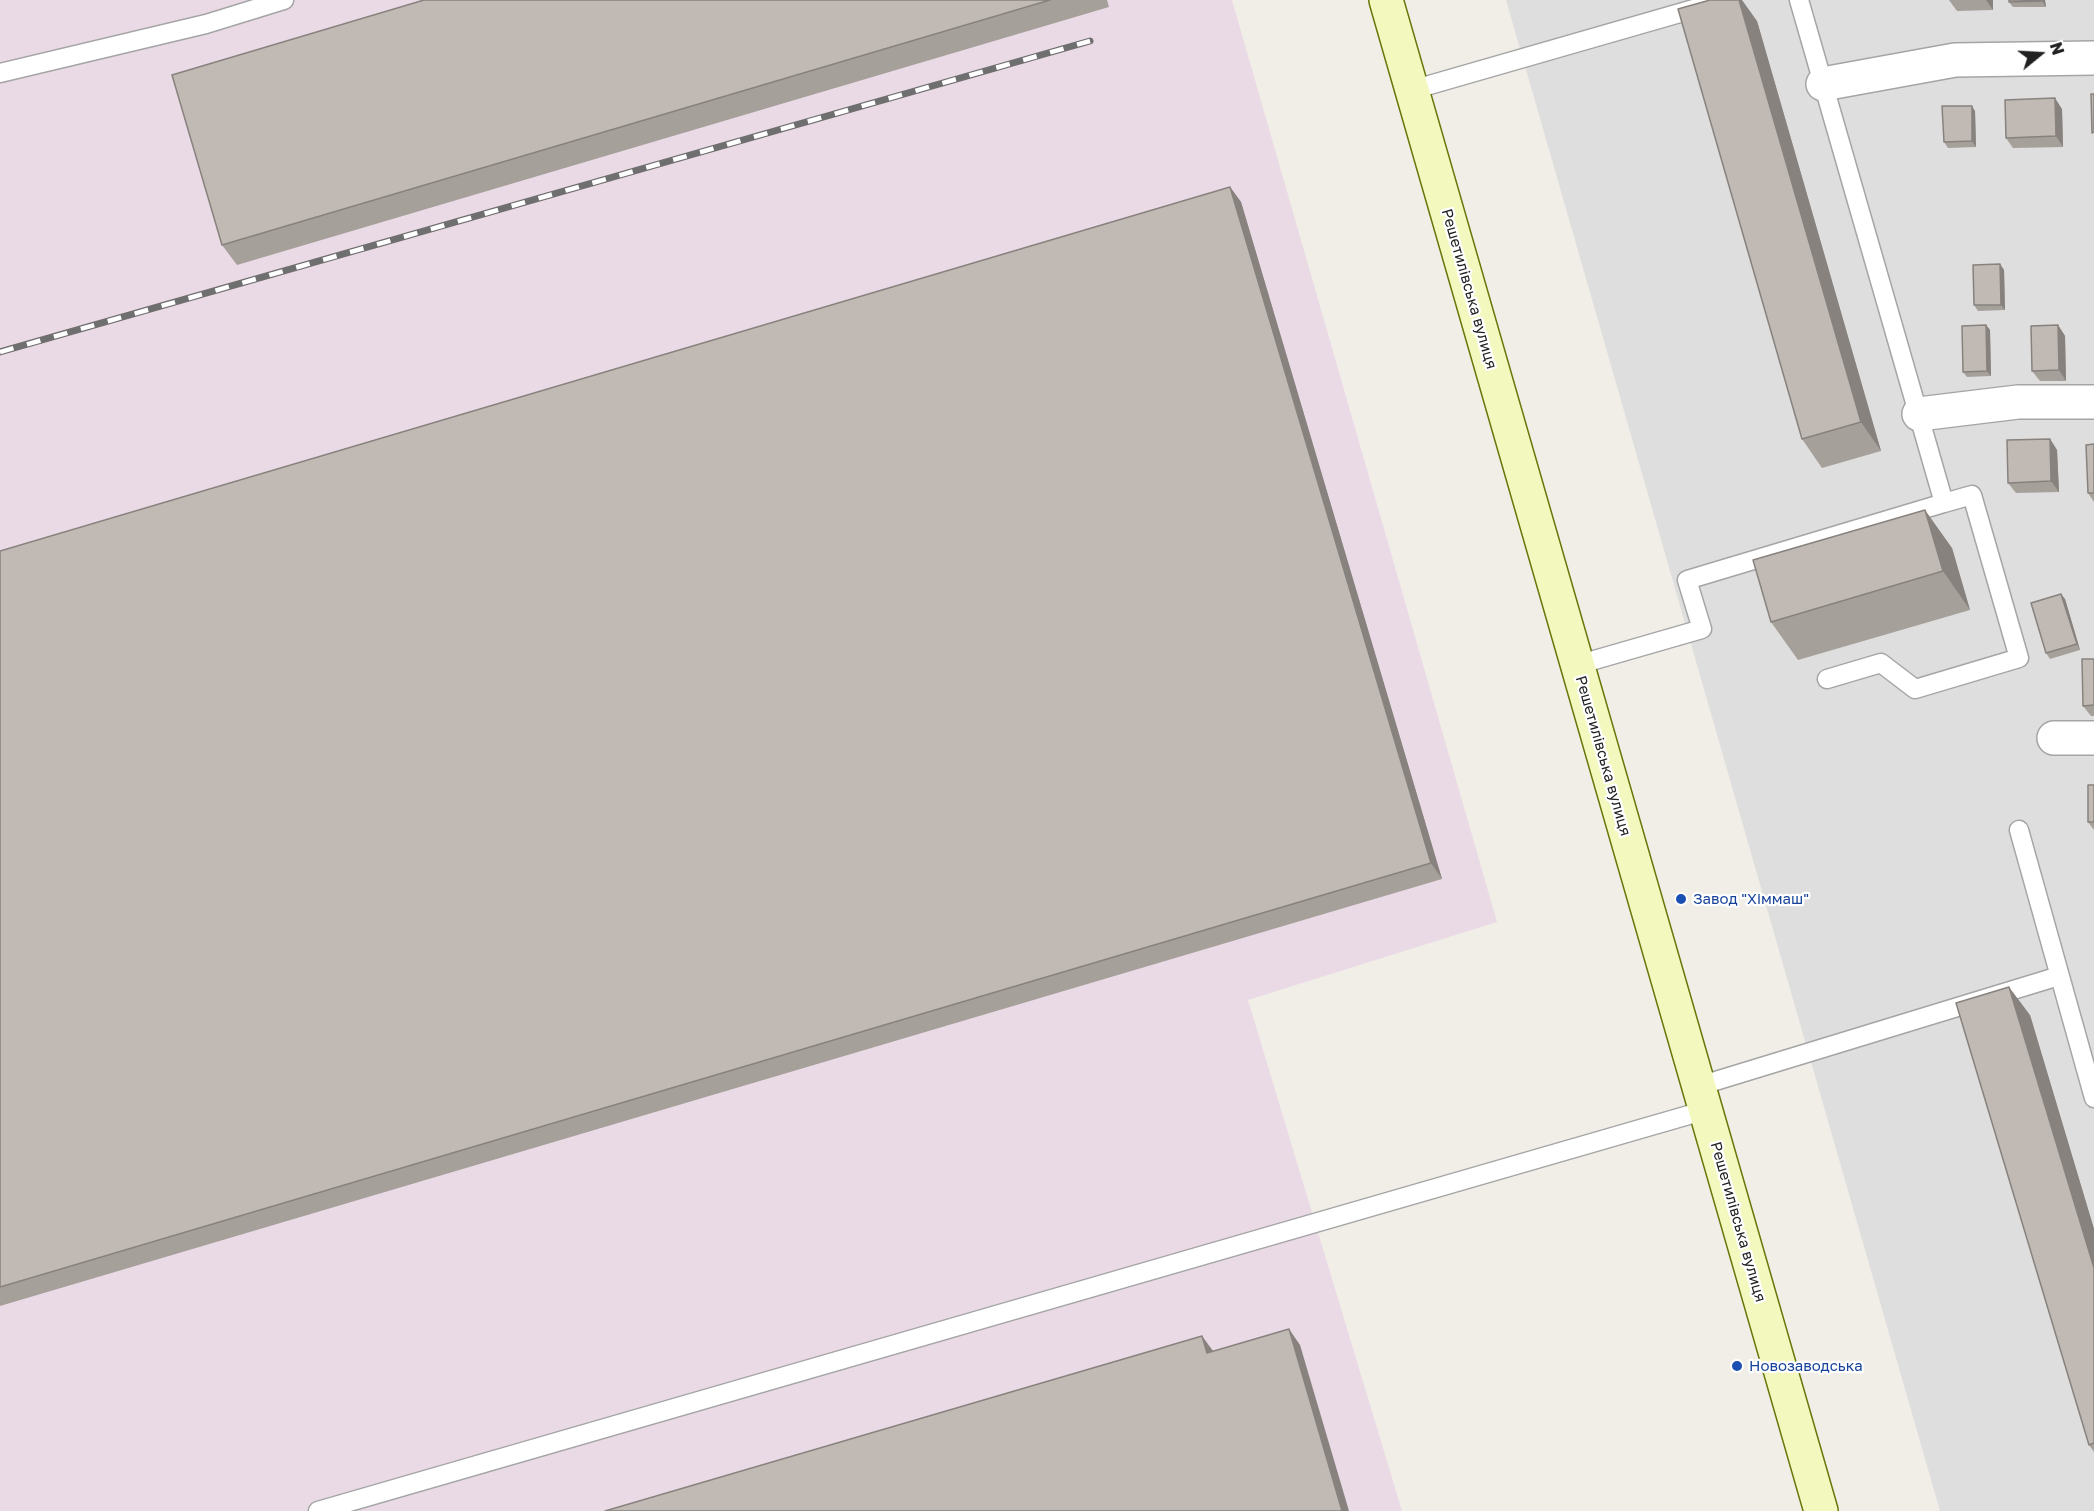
<!DOCTYPE html>
<meta charset="utf-8">
<style>
body{margin:0}
#map{position:relative;width:2094px;height:1511px;overflow:hidden;background:#f1eee8;font-family:"Golos Text",sans-serif}
canvas{display:block}
.north{position:absolute;left:2010px;top:24px;width:60px;height:60px;-webkit-text-stroke:4px #fff;paint-order:stroke;rotate:72deg;font-size:16px;font-weight:700;line-height:24px;text-align:center;color:#212121}
.north::after{content:'';display:block;margin:auto;width:21px;height:27px;background:#212121;clip-path:polygon(50% 0,100% 100%,50% 72%,0 100%)}
</style>
<div id="map">
<canvas width="2094" height="1511"></canvas>
<div class="north">N</div>
</div>
<script>
const context = document.querySelector('canvas').getContext('2d');
context.lineJoin = 'round';
function fillPath(path, color) {
  context.fillStyle = color;
  context.fill(path, 'evenodd');
}
function toPath(rows) {
  const path = new Path2D();
  for (const r of rows) {
    path.moveTo(r[0], r[1]);
    for (let i = 2; i < r.length; i += 2) path.lineTo(r[i], r[i + 1]);
  }
  return path;
}
function strokePath(path, color, width, dash) {
  context.strokeStyle = color;
  context.lineWidth = width;
  context.lineCap = dash ? 'butt' : 'round';
  context.setLineDash(dash || []);
  context.stroke(path);
}
function write(font, color, halo, rows, align = 'center') {
  context.font = font + ' "Golos Text",sans-serif';
  context.lineWidth = 4.5;
  context.setLineDash([]);
  context.textBaseline = 'middle';
  context.strokeStyle = halo;
  context.fillStyle = color;
  for (const [text, x, y, turn = 0] of rows) {
    context.save();
    context.translate(x, y);
    context.rotate((+turn || 0) * Math.PI / 180);
    context.textAlign = isNaN(turn) ? turn : align;
    if (halo) context.strokeText(text, 0, 0);
    context.fillText(text, 0, 0);
    context.restore();
  }
}
const residential = toPath([
 [1506,0,2094,0,2094,1511,1940,1511]
]);
const industrial = toPath([
 [0,0,1232,0,1497,922,1248,1000,1402,1511,0,1511]
]);
const lane = toPath([
 [0,73,206,24,284,0],
 [1412,90,1725,0],
 [1577,665,1702,629,1687,580,1944,503,1799,0],
 [1827,679,1881,663,1915,689,2019,658,1972,495,1944,503],
 [2019,830,2094,1098],
 [1699,1086,2059,976],
 [318,1511,1706,1110]
]);
const street = toPath([
 [1823,84,1955,60,2094,58],
 [1919,414,2018,402,2094,402],
 [2054,738,2094,738]
]);
const secondary = toPath([
 [1386,0,1821,1511]
]);
const rail = toPath([
 [0,352,1090,41]
]);
const wall = toPath([
 [424,0,1107,0,1109,7,237,265,222,245],
 [1949,0,1993,0,1993,10,1957,11],
 [2009,0,2045,0,2046,7,2013,7,2009,2],
 [1757,21,1881,451,1822,468,1802,439],
 [2062,109,2063,147,2013,148,2006,138],
 [1975,111,1976,147,1948,148,1944,142],
 [1230,187,1241,202,1442,879,0,1306,0,551],
 [2000,264,2004,270,2005,310,1978,311,1974,305],
 [1986,325,1990,330,1991,376,1967,377,1963,372],
 [2058,325,2065,336,2066,381,2040,381,2032,371],
 [2050,439,2057,450,2059,492,2016,493,2008,483],
 [2094,444,2094,502,2088,493],
 [1952,548,1970,610,1798,660,1771,622],
 [2065,599,2080,650,2050,659,2046,653],
 [2094,659,2094,716,2091,716,2083,706],
 [2094,785,2094,830,2088,822],
 [2030,1015,2094,1229,2094,1452,2089,1445]
]);
const shadedWall = toPath([
 [1739,0,1742,0,1757,21,1881,451,1861,422],
 [1986,0,1993,0,1993,10],
 [2042,0,2045,0,2046,7,2042,1],
 [2055,98,2062,109,2063,147,2056,136],
 [1972,106,1975,111,1976,147,1972,141],
 [1230,187,1241,202,1442,879,1431,863],
 [2000,264,2004,270,2005,310,2001,305],
 [1986,325,1990,330,1991,376,1987,371],
 [2058,325,2065,336,2066,381,2059,370],
 [2050,439,2057,450,2059,492,2051,481],
 [1925,510,1952,548,1970,610,1943,571],
 [2061,594,2065,599,2080,650,2077,644],
 [2009,987,2030,1015,2094,1229,2094,1268],
 [1289,1329,1300,1345,1349,1511,1342,1511],
 [1202,1336,1213,1351,1207,1353]
]);
const building = toPath([
 [424,0,1050,0,222,245,172,75,424,0],
 [1710,0,1739,0,1861,422,1802,439,1678,9,1710,0],
 [2009,0,2042,0,2042,1,2009,2,2009,0],
 [2091,94,2094,94,2094,132,2092,133,2091,94],
 [2055,98,2056,136,2006,138,2005,100,2055,98],
 [1942,106,1972,106,1972,141,1944,142,1942,106],
 [1230,187,1431,863,0,1287,0,551,1230,187],
 [2000,264,2001,305,1974,305,1973,265,2000,264],
 [1986,325,1987,371,1963,372,1962,326,1986,325],
 [2058,325,2059,370,2032,371,2031,326,2058,325],
 [2050,439,2051,481,2008,483,2007,440,2050,439],
 [2094,444,2094,493,2088,493,2086,445,2094,444],
 [1925,510,1943,571,1771,622,1753,560,1925,510],
 [2061,594,2077,644,2046,653,2031,603,2061,594],
 [2082,659,2094,659,2094,705,2083,706,2082,659],
 [2088,785,2094,785,2094,822,2088,822,2088,785],
 [2009,987,2094,1268,2094,1443,2089,1445,1956,1003,2009,987],
 [1289,1329,1342,1511,605,1511,1202,1336,1207,1353,1289,1329]
]);
const markers = [
 [1681,899,6,"#1a4fb4"],
 [1737,1366,6,"#1a4fb4"]
];
const streetNames = [
 ["Решетилівська вулиця",1469,289,74],
 ["Решетилівська вулиця",1603,756,74],
 ["Решетилівська вулиця",1738,1222,74]
];
const transitNames = [
 ["Завод \"Хіммаш\"",1693,899],
 ["Новозаводська",1749,1366]
];
fillPath(residential, '#dfdede');
fillPath(industrial, '#eadae6');
strokePath(lane, '#a5a5a5', 21);
strokePath(street, '#a5a5a5', 36);
strokePath(secondary, '#677709', 36);
strokePath(lane, '#fff', 18);
strokePath(street, '#fff', 33);
strokePath(secondary, '#f3f8bf', 33);
strokePath(rail, '#6f6f6f', 7);
strokePath(rail, '#fff', 4.5, [14]);
fillPath(wall, '#a6a09b');
fillPath(shadedWall, '#87827e');
fillPath(building, '#c1bab4');
strokePath(building, '#87827e', 1.5);
for (const [x, y, r, color] of markers) {
  const dot = new Path2D();
  dot.arc(x, y, r, 0, 2 * Math.PI);
  context.fillStyle = color;
  context.fill(dot);
  strokePath(dot, '#fff', 2);
}
write('15px', '#212121', '#fff', streetNames);
write('15px', '#164399', '#fff', transitNames, 'left');
</script>
